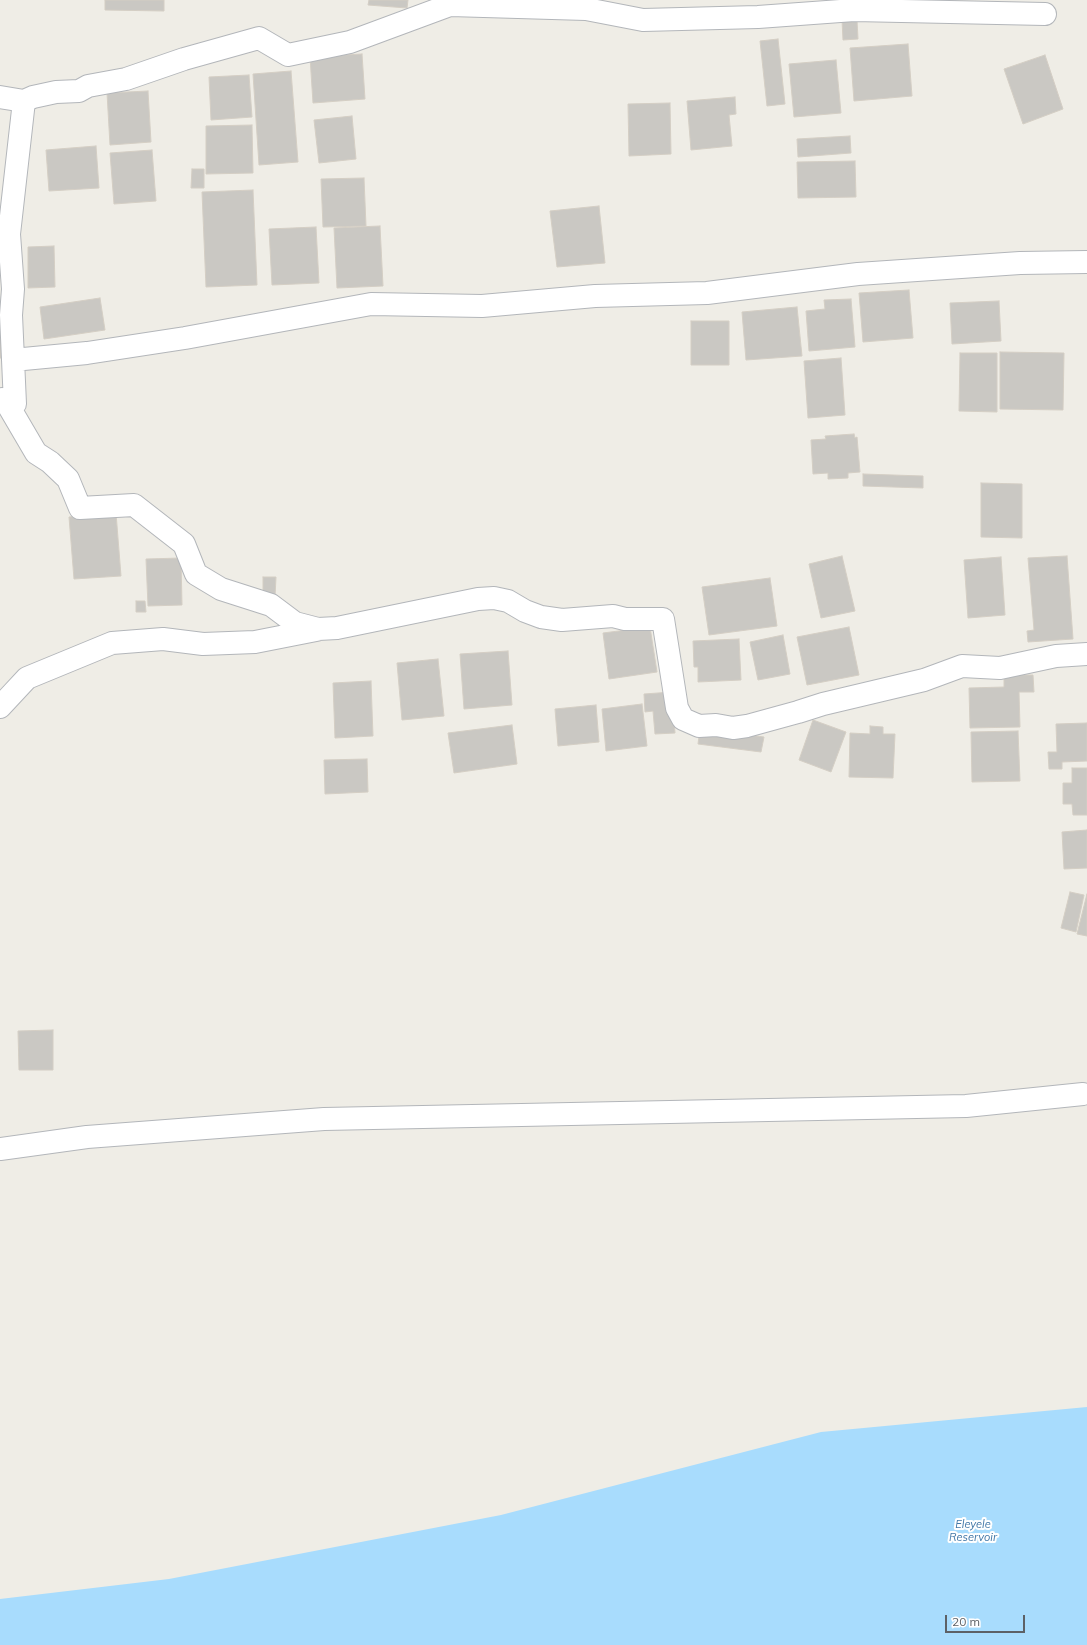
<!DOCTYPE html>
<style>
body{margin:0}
#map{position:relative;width:1087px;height:1645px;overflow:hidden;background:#efede6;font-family:Mulish,sans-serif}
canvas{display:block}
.scale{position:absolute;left:945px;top:1615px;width:80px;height:18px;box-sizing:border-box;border:2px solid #5d6166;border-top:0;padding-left:5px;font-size:12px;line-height:14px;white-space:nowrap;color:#5d6166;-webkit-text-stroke:3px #fff;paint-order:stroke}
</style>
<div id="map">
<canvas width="1087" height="1645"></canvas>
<div class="scale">20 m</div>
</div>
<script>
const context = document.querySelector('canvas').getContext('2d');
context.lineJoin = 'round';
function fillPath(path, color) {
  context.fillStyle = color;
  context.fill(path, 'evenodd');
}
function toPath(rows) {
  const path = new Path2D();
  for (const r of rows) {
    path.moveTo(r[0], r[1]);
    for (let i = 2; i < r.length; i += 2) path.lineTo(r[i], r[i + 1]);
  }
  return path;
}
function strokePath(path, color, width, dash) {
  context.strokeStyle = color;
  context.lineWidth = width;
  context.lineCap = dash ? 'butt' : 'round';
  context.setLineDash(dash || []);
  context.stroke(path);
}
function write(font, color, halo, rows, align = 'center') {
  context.font = font + ' Mulish,sans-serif';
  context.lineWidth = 4;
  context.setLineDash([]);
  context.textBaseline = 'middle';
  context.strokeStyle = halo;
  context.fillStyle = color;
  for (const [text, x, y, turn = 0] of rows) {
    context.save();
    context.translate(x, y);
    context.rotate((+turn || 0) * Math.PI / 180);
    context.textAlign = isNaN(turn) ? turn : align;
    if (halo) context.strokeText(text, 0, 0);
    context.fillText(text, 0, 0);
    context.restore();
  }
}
const water = toPath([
 [1087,1407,1087,1645,0,1645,0,1599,169,1579,501,1515,821,1432]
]);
const building = toPath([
 [105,0,164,0,164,11,105,10,105,0],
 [369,0,408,0,407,8,368,5,369,0],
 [842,20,857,20,858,39,843,40,842,20],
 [778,39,785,104,767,106,760,41,778,39],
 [908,44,912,96,854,101,850,48,908,44],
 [362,54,365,99,313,103,310,57,362,54],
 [1045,55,1063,109,1023,124,1004,69,1045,55],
 [836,60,841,113,794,117,789,64,836,60],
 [291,71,298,162,259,165,253,74,291,71],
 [249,75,252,117,211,120,209,77,249,75],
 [148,91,151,142,110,145,107,93,148,91],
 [735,97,736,114,729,115,732,146,691,150,687,101,735,97],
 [670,103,671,154,629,156,628,104,670,103],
 [352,116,356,159,319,163,314,120,352,116],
 [252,125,253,173,206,174,206,126,252,125],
 [850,136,851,153,798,157,797,139,850,136],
 [96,146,99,188,49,191,46,150,96,146],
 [152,150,156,201,114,204,110,153,152,150],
 [855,161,856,197,798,198,797,162,855,161],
 [192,169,204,169,204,188,191,188,192,169],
 [364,178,366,226,323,227,321,179,364,178],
 [253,190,257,285,206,287,202,192,253,190],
 [599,206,605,263,557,267,550,211,599,206],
 [380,226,383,286,337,288,334,228,380,226],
 [316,227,319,283,272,285,269,229,316,227],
 [54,246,55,287,28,288,28,247,54,246],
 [909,290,913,338,863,342,859,293,909,290],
 [100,298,105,330,44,339,40,307,100,298],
 [851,299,855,347,809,351,806,311,825,309,824,300,851,299],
 [999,301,1001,341,952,344,950,303,999,301],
 [797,307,802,356,746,360,742,312,797,307],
 [0,318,2,318,1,358,0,358,0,318],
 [691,321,729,321,729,365,691,365,691,321],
 [1000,352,1064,353,1063,410,1000,409,1000,352],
 [960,353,997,353,997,412,959,411,960,353],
 [841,358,845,415,808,418,804,361,841,358],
 [854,434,855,438,857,437,860,472,848,473,848,478,828,479,828,473,813,474,811,440,826,439,825,436,854,434],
 [863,474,923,476,923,488,863,486,863,474],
 [981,483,1022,484,1022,538,981,537,981,483],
 [116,513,121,576,74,579,69,517,116,513],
 [842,556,855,611,821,618,809,564,842,556],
 [1067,556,1073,639,1028,642,1027,631,1034,630,1028,558,1067,556],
 [1001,557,1005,615,968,618,964,560,1001,557],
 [181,558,182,605,148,606,146,559,181,558],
 [263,577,276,577,275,597,263,596,263,577],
 [770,578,777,626,709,635,702,587,770,578],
 [136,601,145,601,146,612,136,612,136,601],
 [650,627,657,672,609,679,603,633,650,627],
 [849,627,859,675,807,685,797,637,849,627],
 [783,635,790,674,758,680,750,642,783,635],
 [739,639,741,680,698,682,698,667,694,667,693,641,739,639],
 [508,651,512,705,464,709,460,654,508,651],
 [438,659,444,716,402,720,397,663,438,659],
 [1004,675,1033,675,1034,692,1019,692,1020,727,970,728,969,688,1004,687,1004,675],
 [371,681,373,736,335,738,333,683,371,681],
 [672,692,675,733,655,734,653,711,645,712,644,694,672,692],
 [642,704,647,746,606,751,602,709,642,704],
 [596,705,599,742,558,746,555,709,596,705],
 [813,720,846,732,831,772,799,760,813,720],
 [1087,723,1087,761,1062,762,1062,769,1049,769,1048,752,1057,752,1056,724,1087,723],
 [512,725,517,764,454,773,448,733,512,725],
 [870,726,883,727,883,734,895,734,893,778,849,777,850,733,870,734,870,726],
 [700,728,764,737,761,752,698,744,700,728],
 [1018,731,1020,781,972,782,971,732,1018,731],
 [367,759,368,792,325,794,324,760,367,759],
 [1072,768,1087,768,1087,815,1073,815,1072,804,1063,804,1063,783,1072,783,1072,768],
 [1087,830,1087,868,1064,869,1062,832,1087,830],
 [1070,892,1084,895,1076,932,1061,928,1070,892],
 [1087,894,1087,936,1077,934,1087,894],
 [53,1030,53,1070,19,1070,18,1031,53,1030]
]);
const minor = toPath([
 [0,97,24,101,9,234,13,289,11,315,15,404,2,399],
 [24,101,33,97,56,92,79,91,88,86,126,79,184,59,259,38,288,55,350,42,450,5,586,9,643,20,758,17,854,10,1045,14],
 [13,360,87,353,185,338,371,304,482,306,595,296,707,293,858,274,1020,263,1087,262],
 [5,400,36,453,50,462,68,479,80,508,134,505,184,544,196,574,221,589,271,605,295,623,318,629,337,628,478,599,494,598,508,601,525,611,541,617,562,620,613,616,625,619,663,619,677,708,683,719,699,726,716,725,733,728,747,726,798,712,823,704,924,680,962,666,1000,668,1056,656,1087,654],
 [0,707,27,678,112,643,163,639,203,644,255,642,316,630],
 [0,1149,87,1137,324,1119,966,1106,1083,1094]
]);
const waterNames = [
 ["Eleyele",973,1525],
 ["Reservoir",973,1538]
];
fillPath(water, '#a8dcfd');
fillPath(building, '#cac8c3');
strokePath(building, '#d4cec4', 1);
strokePath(minor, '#b3b6ba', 24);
strokePath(minor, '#fff', 22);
write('italic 11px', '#4177a7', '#fff', waterNames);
</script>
